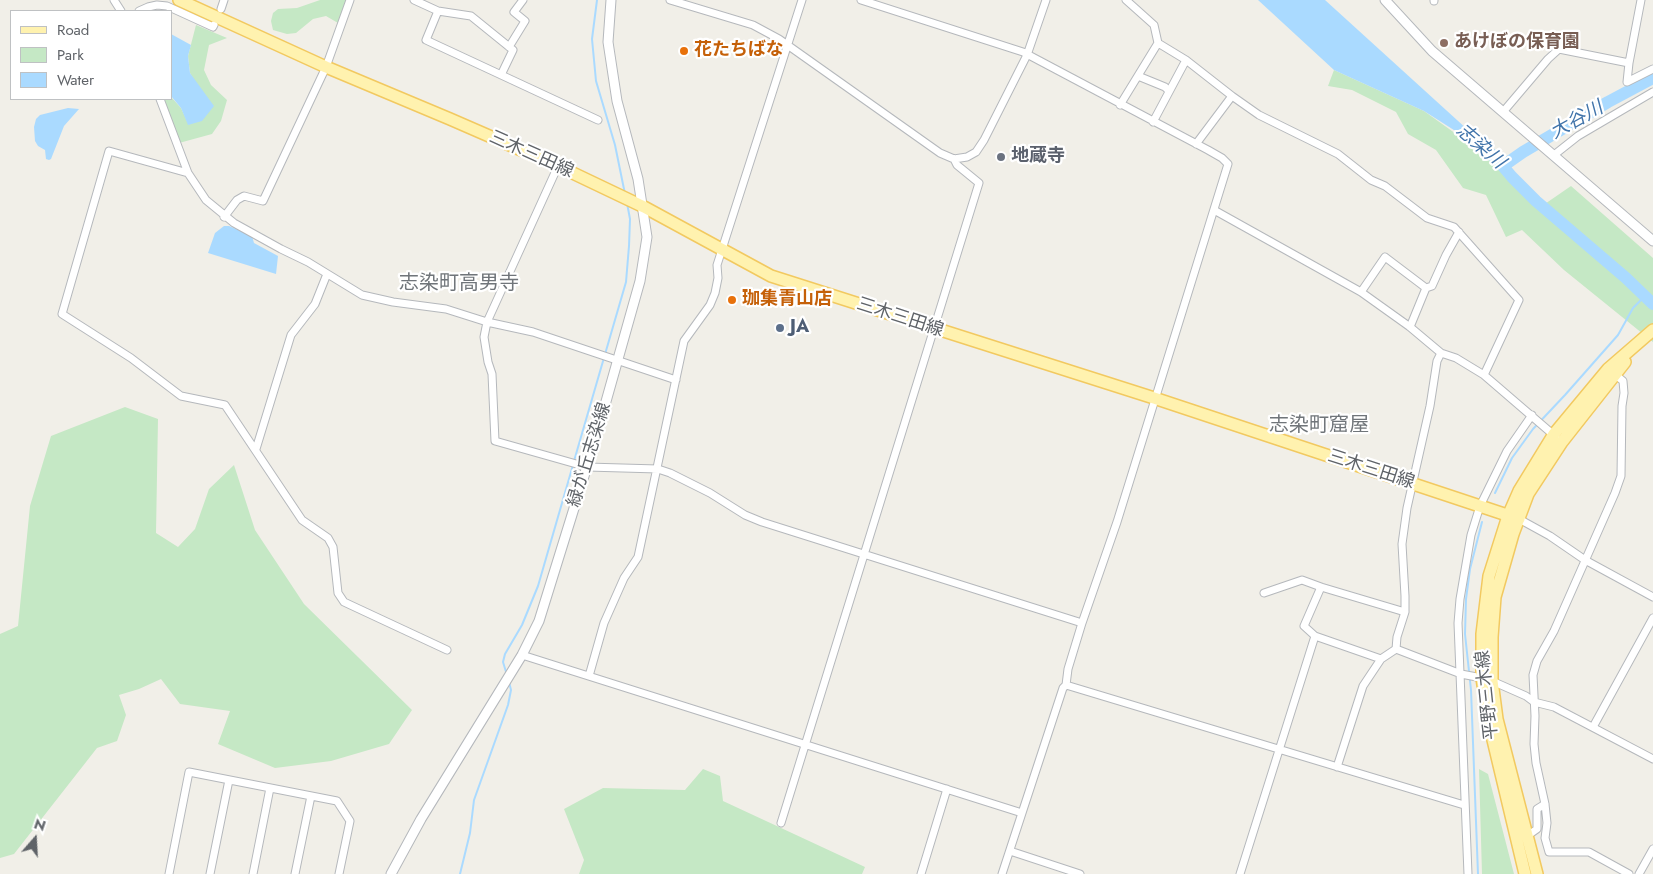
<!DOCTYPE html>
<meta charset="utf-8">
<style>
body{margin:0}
#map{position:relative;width:1653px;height:874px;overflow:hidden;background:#f1efe8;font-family:Jost,sans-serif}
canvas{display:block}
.legend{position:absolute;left:10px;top:10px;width:162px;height:90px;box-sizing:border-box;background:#fff;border:1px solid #bfc1c3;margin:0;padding:6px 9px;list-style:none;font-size:15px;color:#5f6368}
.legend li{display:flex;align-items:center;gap:10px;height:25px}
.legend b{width:25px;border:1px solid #bfc1c3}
.north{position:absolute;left:10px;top:814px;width:50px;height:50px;-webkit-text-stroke:4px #fff;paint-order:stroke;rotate:19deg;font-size:14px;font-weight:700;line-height:20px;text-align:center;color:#5f6368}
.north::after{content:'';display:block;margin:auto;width:18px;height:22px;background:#5f6368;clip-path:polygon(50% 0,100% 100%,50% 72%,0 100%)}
</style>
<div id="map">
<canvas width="1653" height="874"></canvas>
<ul class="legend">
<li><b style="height:6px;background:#fff2af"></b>Road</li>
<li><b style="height:14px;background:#c5e8c5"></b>Park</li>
<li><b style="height:14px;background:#aadaff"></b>Water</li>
</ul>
<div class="north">N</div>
</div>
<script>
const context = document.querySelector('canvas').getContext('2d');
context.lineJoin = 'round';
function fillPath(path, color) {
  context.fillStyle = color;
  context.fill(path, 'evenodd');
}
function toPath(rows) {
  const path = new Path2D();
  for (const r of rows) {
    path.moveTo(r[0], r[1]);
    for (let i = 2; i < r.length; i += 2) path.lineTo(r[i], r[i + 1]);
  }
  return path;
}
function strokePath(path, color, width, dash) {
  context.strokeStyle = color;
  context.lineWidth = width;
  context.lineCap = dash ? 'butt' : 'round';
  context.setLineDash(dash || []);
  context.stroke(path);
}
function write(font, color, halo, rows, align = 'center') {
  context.font = font + ' Jost,"Noto Sans JP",sans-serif';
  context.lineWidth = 4.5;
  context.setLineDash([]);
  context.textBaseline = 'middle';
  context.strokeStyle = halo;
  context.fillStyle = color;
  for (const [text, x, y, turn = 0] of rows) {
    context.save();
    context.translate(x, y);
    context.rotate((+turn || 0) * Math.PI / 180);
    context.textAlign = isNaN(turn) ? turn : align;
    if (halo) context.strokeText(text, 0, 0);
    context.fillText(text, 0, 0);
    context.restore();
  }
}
const green = toPath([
 [320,0,347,0,338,23,326,16,313,19,296,33,287,34,273,30,271,21,273,13,278,9,297,8],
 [196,25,227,38,209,45,204,70,211,85,227,100,221,121,212,134,179,143,164,99,172,98,181,108,189,125,195,82,190,73,188,56],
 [1334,70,1424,111,1484,154,1539,208,1571,186,1653,258,1653,342,1564,270,1522,230,1506,237,1486,195,1463,188,1436,150,1408,134,1396,112,1352,90,1328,86],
 [125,407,158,419,156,533,178,547,195,529,209,489,234,465,255,530,304,604,412,710,389,744,331,761,275,768,218,744,230,711,180,704,161,679,139,689,119,695,126,715,117,741,97,748,14,854,0,858,0,634,18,626,30,506,51,436],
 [703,769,720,776,723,801,865,867,862,874,579,874,584,860,564,809,603,788,685,790],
 [1479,769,1488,774,1514,874,1482,874]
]);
const water = toPath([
 [1258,0,1325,0,1501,160,1424,111,1334,70],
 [171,34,191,45,188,56,190,73,214,106,202,121,188,125,181,108,171,96],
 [68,108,79,109,64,126,51,159,49,160,46,159,45,150,38,146,35,141,34,127,36,119,40,115],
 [224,226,229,226,252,236,254,243,278,256,276,274,208,253,215,233]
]);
const stream = toPath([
 [597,0,592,39,596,81,615,145,625,194],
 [574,461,626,282,629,246,630,219,627,203],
 [1495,493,1512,458,1533,429,1565,395,1618,335,1633,308,1645,296],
 [507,675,503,662,505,654,522,625,538,586,573,465],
 [460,874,470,833,474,800,508,705,511,690,509,682],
 [1478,874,1471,690,1465,634,1466,599,1470,569,1482,522]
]);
const river = toPath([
 [1482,147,1496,158,1512,177,1536,201,1626,278,1653,304],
 [1503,166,1523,152,1608,102,1653,78]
]);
const minor = toPath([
 [114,0,121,11],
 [414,0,438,11,426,40,598,120],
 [670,0,753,25,779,39,940,153,954,159,967,157,976,152,984,140,1027,55,1046,0],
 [861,0,1023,52,1208,150,1222,158,1228,164,1117,522,1082,623,1068,669,1066,685,1063,688,1002,874],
 [1434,1,1434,0],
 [221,9,224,0],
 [139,11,148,7,157,5,167,6,213,27,214,25],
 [438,11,471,16,513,50,501,75],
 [1158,43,1186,60,1232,96],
 [509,47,525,21,514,12,523,0],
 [1629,63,1627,82,1653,69],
 [1138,76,1165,87,1169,91],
 [160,99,188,173,206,200,234,223,281,249,308,262,362,295,393,302,446,309,487,322,533,332,676,380],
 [1120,105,1158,43,1154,25,1126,0],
 [1503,112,1548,59,1559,49,1629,63,1641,0],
 [1153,122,1186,60],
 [1196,144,1232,96,1259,115,1338,154,1371,180,1385,186,1427,218,1454,227,1519,300,1484,375],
 [1554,155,1578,136,1653,92],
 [558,166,487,322,484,337,488,362,492,374,495,441,587,467,658,469,670,473,710,493,745,515,762,522,1082,623],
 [188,173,109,151,62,314,131,358,181,396,225,405,302,520,328,538,333,547,338,593,344,602,447,650],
 [1214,210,1361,292,1410,327,1441,353,1456,358,1484,375,1556,437],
 [224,217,237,200,244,196,263,201,326,67,350,0],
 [1361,292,1385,257,1426,288],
 [1410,327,1426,288,1432,286,1446,255,1459,232],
 [1612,372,1623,381,1624,393,1622,406,1621,476,1615,493,1554,631,1537,661,1533,675,1535,716,1534,744,1536,763,1545,804,1547,823,1545,838,1549,852,1589,852,1629,874],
 [256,449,291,335,315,304,327,274],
 [1519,519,1550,536,1585,560,1653,597],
 [1264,593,1302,580,1321,587,1405,612],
 [1315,636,1304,626,1321,587],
 [1396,649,1461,674,1482,678,1492,681,1526,696,1534,702,1554,707,1653,759],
 [522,655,1022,813],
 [589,676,604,623,624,578,638,557,684,341,710,305,715,293,718,278,717,265,802,0],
 [1066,685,1464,805],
 [1593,727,1653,618],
 [1337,767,1363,686,1381,659,1396,649,1397,637,1405,612,1405,596,1402,544,1407,508,1430,406,1437,361,1441,353],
 [781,823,979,183,957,165,954,159],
 [1527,836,1537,829,1537,809,1545,804],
 [1010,851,1080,874],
 [169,874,189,772,337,801,350,821,339,874],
 [210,874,229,780],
 [253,874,270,788],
 [295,874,311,796],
 [921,874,947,789],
 [1240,874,1315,636,1381,659],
 [1468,874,1458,623,1460,599,1471,535,1480,506,1507,451,1532,415],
 [1639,874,1653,849]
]);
const tertiary = toPath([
 [1385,0,1432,51,1653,241],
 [391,874,421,819,522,655,539,621,594,444,640,281,647,237,638,179,617,101,608,42,611,0]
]);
const primary = toPath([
 [179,0,326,67,450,119,558,166,644,207,771,276,1154,398,1519,519],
 [1525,874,1488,719,1482,678,1482,634,1489,576,1508,516,1519,491,1554,434,1608,369,1653,330],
 [1537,874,1497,719,1492,681,1492,637,1495,597,1513,534,1528,494,1562,442,1625,362]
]);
const markers = [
 [1444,43,5,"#8d6e63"],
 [684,51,5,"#e8710a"],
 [1001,157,5,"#6b7280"],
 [732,300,5,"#e8710a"],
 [780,328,5,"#5c6f8a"]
];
const educationNames = [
 ["あけぼの保育園",1454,43]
];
const foodNames = [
 ["花たちばな",694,51],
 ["珈集青山店",742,300]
];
const streetNames = [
 ["三木三田線",531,155,24],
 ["三木三田線",900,318,18],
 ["緑が丘志染線",590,455,-73],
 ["三木三田線",1371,470,18],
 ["平野三木線",1488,695,-96]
];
const worshipNames = [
 ["地蔵寺",1011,157]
];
const serviceNames = [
 ["JA",790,328]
];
const waterNames = [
 ["大谷川",1577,121,-29],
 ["志染川",1480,147,41]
];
const quarterNames = [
 ["志染町高男寺",459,284],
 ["志染町窟屋",1319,426]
];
fillPath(green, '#c5e8c5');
fillPath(water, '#aadaff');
strokePath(stream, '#aadaff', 2);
strokePath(river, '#aadaff', 12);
strokePath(minor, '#b5b8bc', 9);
strokePath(tertiary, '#b5b8bc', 11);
strokePath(primary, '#f2c960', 14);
strokePath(minor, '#fff', 7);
strokePath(tertiary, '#fff', 9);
strokePath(primary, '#fff2af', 11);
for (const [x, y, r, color] of markers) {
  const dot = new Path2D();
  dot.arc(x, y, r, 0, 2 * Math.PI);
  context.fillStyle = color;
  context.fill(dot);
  strokePath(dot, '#fff', 2);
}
write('bold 18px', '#785e54', '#fff', educationNames, 'left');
write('bold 18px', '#c56008', '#fff', foodNames, 'left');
write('18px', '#5f6368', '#fff', streetNames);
write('bold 18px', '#5b616d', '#fff', worshipNames, 'left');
write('bold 18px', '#4e5e75', '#fff', serviceNames, 'left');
write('italic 19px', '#4174aa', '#fff', waterNames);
write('20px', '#70757a', '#fff', quarterNames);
</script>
